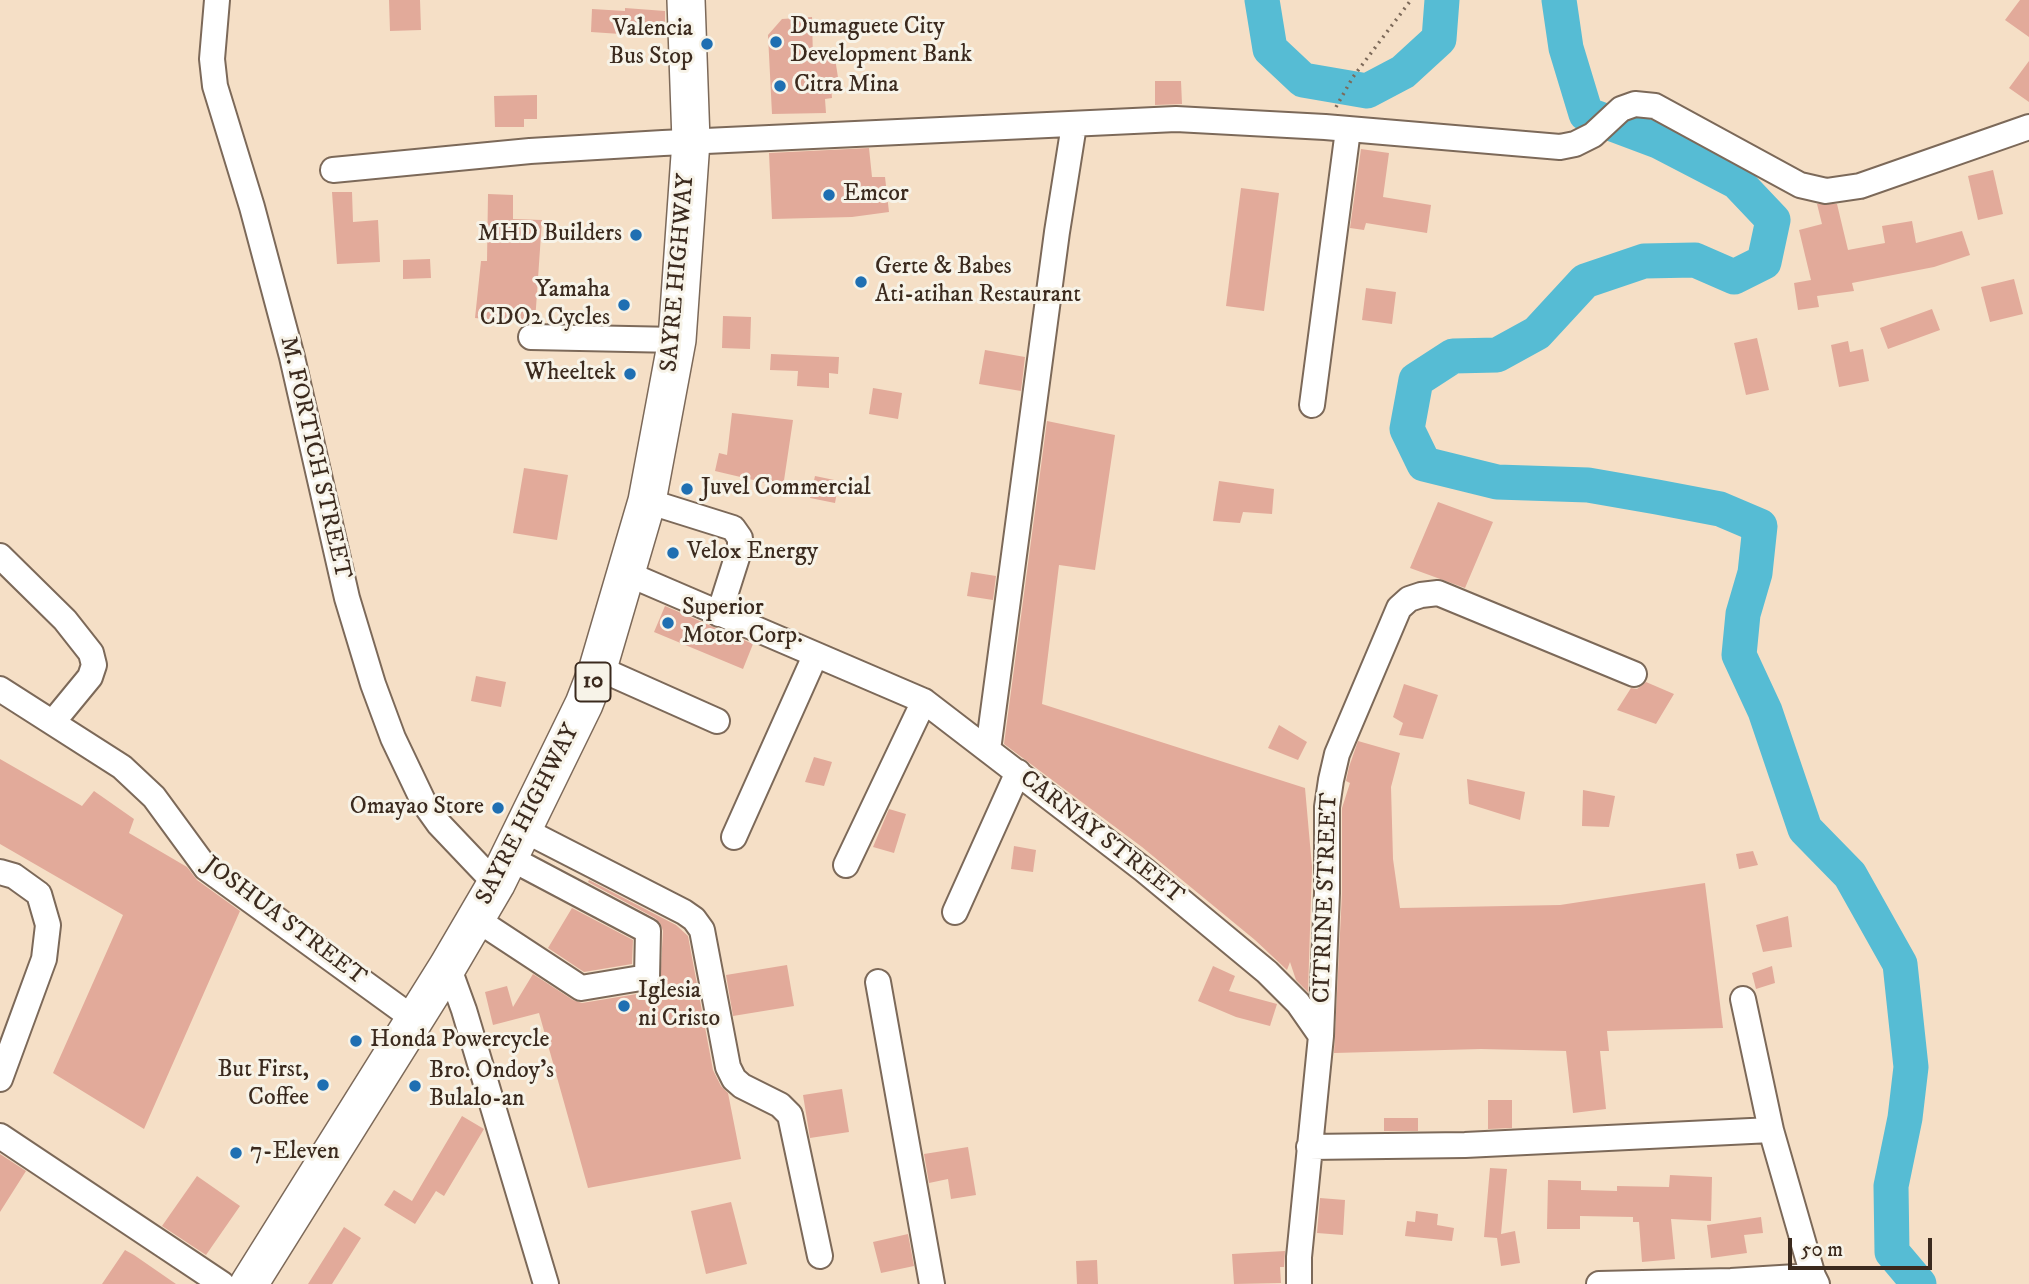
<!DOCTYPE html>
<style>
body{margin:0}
#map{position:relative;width:2029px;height:1284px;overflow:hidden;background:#f5dfc6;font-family:"IM FELL DW Pica",serif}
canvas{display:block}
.scale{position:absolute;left:1788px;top:1238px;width:144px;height:32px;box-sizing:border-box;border:4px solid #3b2a1e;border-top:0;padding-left:9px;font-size:21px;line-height:24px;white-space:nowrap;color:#3b2a1e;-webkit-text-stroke:5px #f7f3e8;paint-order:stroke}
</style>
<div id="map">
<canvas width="2029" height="1284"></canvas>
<div class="scale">50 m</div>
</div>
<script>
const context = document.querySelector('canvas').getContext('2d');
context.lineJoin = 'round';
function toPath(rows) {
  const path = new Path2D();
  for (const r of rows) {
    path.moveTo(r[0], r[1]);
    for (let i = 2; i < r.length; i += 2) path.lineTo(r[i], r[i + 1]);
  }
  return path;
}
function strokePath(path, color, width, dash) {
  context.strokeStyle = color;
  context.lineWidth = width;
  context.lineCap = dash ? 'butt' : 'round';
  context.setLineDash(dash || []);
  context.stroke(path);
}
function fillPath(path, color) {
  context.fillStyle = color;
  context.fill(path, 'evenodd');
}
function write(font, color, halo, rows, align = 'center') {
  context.font = font + ' "IM FELL DW Pica",serif';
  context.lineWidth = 6;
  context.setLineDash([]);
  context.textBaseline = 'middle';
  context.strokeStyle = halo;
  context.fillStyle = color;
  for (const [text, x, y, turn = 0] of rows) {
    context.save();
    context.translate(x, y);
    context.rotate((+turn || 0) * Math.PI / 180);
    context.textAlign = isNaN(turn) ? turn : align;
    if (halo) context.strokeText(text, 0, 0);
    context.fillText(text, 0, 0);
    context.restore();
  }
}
const river = toPath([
 [1262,0,1270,49,1303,80,1367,91,1403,72,1439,39,1442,0],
 [1559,0,1566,48,1586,114,1658,141,1737,182,1773,220,1764,262,1734,277,1695,260,1644,261,1585,281,1537,333,1497,355,1453,356,1416,380,1407,429,1424,464,1497,482,1588,485,1657,497,1720,509,1760,526,1755,573,1743,614,1739,655,1765,711,1805,829,1850,875,1900,964,1911,1067,1905,1118,1891,1186,1892,1252,1919,1284]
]);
const building = toPath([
 [389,0,420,0,421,30,390,31],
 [2020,0,2029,0,2029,37,2005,20],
 [625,8,665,11,665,37,591,32,592,9,625,11],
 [812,17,813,60,835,58,839,84,831,86,832,98,825,99,826,113,772,114,768,35,782,19],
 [2029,61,2029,102,2009,88],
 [1155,81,1181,81,1182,104,1155,105],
 [537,95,537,119,524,119,524,127,495,127,494,96],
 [869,148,872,177,885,177,889,212,852,217,772,219,769,153],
 [1361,149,1389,153,1383,197,1431,205,1427,233,1366,223,1364,230,1350,228],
 [1993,170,2003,214,1978,220,1968,176],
 [1241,188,1279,193,1264,311,1226,306],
 [332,192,352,192,353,222,378,220,380,262,337,264],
 [488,194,513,195,513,219,542,220,535,322,526,323,475,318,481,261,487,261],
 [1817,204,1837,204,1848,250,1885,243,1882,226,1912,221,1916,243,1962,231,1970,255,1934,267,1852,283,1854,291,1817,296,1819,307,1798,310,1794,283,1811,280,1799,230,1822,224],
 [430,259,431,278,403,279,403,260],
 [2014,279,2023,314,1990,322,1981,287],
 [1366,288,1396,292,1392,324,1362,320],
 [1932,309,1940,330,1888,349,1880,328],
 [723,316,751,317,750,349,722,348],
 [1757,338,1769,390,1746,395,1734,343],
 [1848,341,1850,352,1863,349,1869,381,1839,387,1831,345],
 [985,350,1025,357,1021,391,979,384],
 [771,354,839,357,838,374,829,373,829,388,797,386,798,371,770,370],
 [873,388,902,393,898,419,869,414],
 [732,413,793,420,783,487,715,471,719,453,727,455],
 [1047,421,1115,435,1095,570,1059,565,1042,704,1305,788,1312,867,1308,992,1296,980,1290,962,1287,970,1255,940,1142,847,1004,744],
 [524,468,568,475,557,540,513,533],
 [815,476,839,481,835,503,810,498],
 [1219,481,1274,489,1272,514,1243,512,1240,523,1213,521],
 [1438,502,1493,522,1465,588,1410,568],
 [971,572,996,576,993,600,967,596],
 [665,606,753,644,743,669,654,632],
 [476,676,506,682,501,707,471,701],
 [1646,682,1674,694,1656,724,1617,710,1631,688,1637,689],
 [1404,684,1438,695,1423,739,1399,735,1403,723,1393,717],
 [1279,725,1307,742,1298,760,1268,748],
 [1358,741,1400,753,1391,787,1393,859,1400,908,1560,905,1705,883,1723,1028,1607,1031,1609,1051,1600,1051,1606,1109,1573,1113,1566,1051,1481,1049,1334,1053,1342,893,1342,808,1350,783,1346,781,1349,767],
 [814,757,832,762,824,786,805,782],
 [0,759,82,806,94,791,134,819,129,833,187,867,197,880,240,911,144,1129,53,1073,123,915,0,844],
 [1467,779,1525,792,1520,820,1469,804],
 [1583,790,1615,796,1609,827,1582,826],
 [889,809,906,814,894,853,873,847],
 [1014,846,1036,850,1033,872,1011,869],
 [1753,851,1758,865,1739,869,1736,854],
 [589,880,676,925,688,936,713,1070,721,1086,728,1093,741,1159,588,1188,539,1013,493,1025,485,992,507,986,513,1007,533,974,573,1000,582,1003,649,992,660,984,663,931,660,923,655,918,588,882],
 [572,908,633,940,632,964,584,972,548,948],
 [1788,916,1792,947,1763,952,1756,925],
 [787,965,794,1006,733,1016,726,975],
 [1213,966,1235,976,1229,991,1277,1004,1270,1026,1236,1017,1198,1001],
 [1772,966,1775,983,1756,989,1752,973],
 [842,1089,849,1132,810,1138,803,1095],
 [1488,1100,1512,1100,1512,1128,1488,1129],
 [462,1116,484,1129,444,1196,436,1191,415,1224,384,1205,394,1190,412,1201],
 [1384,1118,1418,1118,1418,1131,1384,1131],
 [968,1147,976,1195,951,1199,948,1179,929,1183,924,1154],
 [0,1154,26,1171,0,1212],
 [1490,1168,1507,1169,1501,1234,1515,1231,1520,1263,1501,1266,1497,1238,1484,1237],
 [1670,1175,1712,1177,1711,1221,1671,1219,1675,1259,1642,1262,1639,1222,1633,1222,1633,1217,1580,1216,1580,1229,1547,1229,1548,1180,1581,1181,1581,1190,1617,1191,1617,1186,1669,1187],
 [197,1176,240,1206,206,1255,162,1226],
 [1320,1198,1345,1200,1343,1235,1317,1233],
 [731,1202,747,1264,706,1274,691,1211],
 [1416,1211,1438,1214,1437,1225,1454,1228,1452,1241,1405,1236,1407,1221,1415,1222],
 [1761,1217,1763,1233,1744,1235,1747,1253,1711,1258,1707,1225],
 [344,1227,361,1238,332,1284,308,1284],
 [908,1234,914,1266,881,1273,873,1242],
 [125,1250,134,1255,176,1284,102,1284],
 [1285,1251,1284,1267,1280,1267,1281,1283,1234,1284,1232,1254],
 [1097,1260,1098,1284,1077,1284,1076,1261]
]);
const path = toPath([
 [1336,107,1353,77,1411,0]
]);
const minor = toPath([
 [217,0,212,59,215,86,252,207,292,357,347,598,373,684,393,738,424,803,439,824,496,884],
 [333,170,530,151,663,143,1176,119,1325,127,1560,147,1575,144,1593,135,1621,109,1635,104,1655,106,1800,185,1826,191,1860,186,2029,127],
 [531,337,677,340],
 [1312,405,1348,130],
 [647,501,733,528,740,538,740,548,719,614],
 [0,556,65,620,91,653,94,665,90,677,53,722],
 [628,574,924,701,1144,870,1267,972,1298,1003,1321,1036,1299,1257,1299,1284],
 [598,668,717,721],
 [0,689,122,767,154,797,206,868,414,1019],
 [988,750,1057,232,1074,125],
 [524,830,684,912,694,919,702,930,728,1067,734,1079,742,1086,780,1105,790,1115,820,1256],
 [734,837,815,656],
 [846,865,924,701],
 [0,872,14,876,39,894,48,925,44,959,0,1079],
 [955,912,1018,772],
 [476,919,581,988,647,977,648,931,510,858],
 [448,966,464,1010,546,1284],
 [878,982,932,1284],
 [1743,999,1771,1130],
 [1321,1036,1327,893,1327,807,1331,780,1337,754,1399,608,1409,599,1421,595,1438,593,1634,674],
 [0,1136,222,1284],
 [1309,1147,1465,1145,1771,1130,1813,1276],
 [1599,1284,1731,1281,1813,1276,1817,1284]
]);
const highway = toPath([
 [249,1284,448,966,496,884,584,704,598,668,647,501,677,340,691,141,686,0]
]);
const markers = [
 [776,42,7,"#1f6fb2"],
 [707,44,7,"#1f6fb2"],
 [780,86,7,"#1f6fb2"],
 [829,195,7,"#1f6fb2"],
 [636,235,7,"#1f6fb2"],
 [861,282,7,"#1f6fb2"],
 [624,305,7,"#1f6fb2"],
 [630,374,7,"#1f6fb2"],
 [687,489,7,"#1f6fb2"],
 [673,553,7,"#1f6fb2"],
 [668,623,7,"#1f6fb2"],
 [498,808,7,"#1f6fb2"],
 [624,1006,7,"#1f6fb2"],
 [356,1041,7,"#1f6fb2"],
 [323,1085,7,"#1f6fb2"],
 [415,1086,7,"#1f6fb2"],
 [236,1153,7,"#1f6fb2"]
];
const shields = [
 [593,682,35]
];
const shieldNames = [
 ["10",593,682]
];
const poiNames = [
 ["Dumaguete City",790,28],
 ["Development Bank",790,56],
 ["Valencia",693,30,"right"],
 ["Bus Stop",693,58,"right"],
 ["Citra Mina",794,86],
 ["Emcor",843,195],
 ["MHD Builders",622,235,"right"],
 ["Gerte & Babes",875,268],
 ["Ati-atihan Restaurant",875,296],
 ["Yamaha",610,291,"right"],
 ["CDO2 Cycles",610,319,"right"],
 ["Wheeltek",616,374,"right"],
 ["Juvel Commercial",701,489],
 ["Velox Energy",687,553],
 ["Superior",682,609],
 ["Motor Corp.",682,637],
 ["Omayao Store",484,808,"right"],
 ["Iglesia",638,992],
 ["ni Cristo",638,1020],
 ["Honda Powercycle",370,1041],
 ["But First,",309,1071,"right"],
 ["Coffee",309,1099,"right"],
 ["Bro. Ondoy's",429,1072],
 ["Bulalo-an",429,1100],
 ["7-Eleven",250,1153]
];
const streetNames = [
 ["SAYRE HIGHWAY",679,273,-85],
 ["M. FORTICH STREET",314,458,77],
 ["SAYRE HIGHWAY",529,815,-63],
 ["CARNAY STREET",1101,838,38],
 ["CITRINE STREET",1327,898,-88],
 ["JOSHUA STREET",284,922,37]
];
strokePath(river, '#56bcd4', 35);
fillPath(building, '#e2aa9a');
strokePath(minor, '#7c6959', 28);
strokePath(highway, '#7c6959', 40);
strokePath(path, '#7c6959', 3.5, [2, 5]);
strokePath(minor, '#fff', 24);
strokePath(highway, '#fff', 37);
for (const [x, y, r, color] of markers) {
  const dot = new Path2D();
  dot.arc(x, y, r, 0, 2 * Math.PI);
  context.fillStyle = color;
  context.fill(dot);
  strokePath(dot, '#f7f3e8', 2.5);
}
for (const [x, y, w] of shields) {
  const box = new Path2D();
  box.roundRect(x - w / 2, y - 19.5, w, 39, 5);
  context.fillStyle = '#f7f3e8';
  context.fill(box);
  strokePath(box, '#3b2a1e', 2);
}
write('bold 23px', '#3b2a1e', null, shieldNames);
write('24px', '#3b2a1e', '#f7f3e8', poiNames, 'left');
write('24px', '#3b2a1e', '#f7f3e8', streetNames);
</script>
